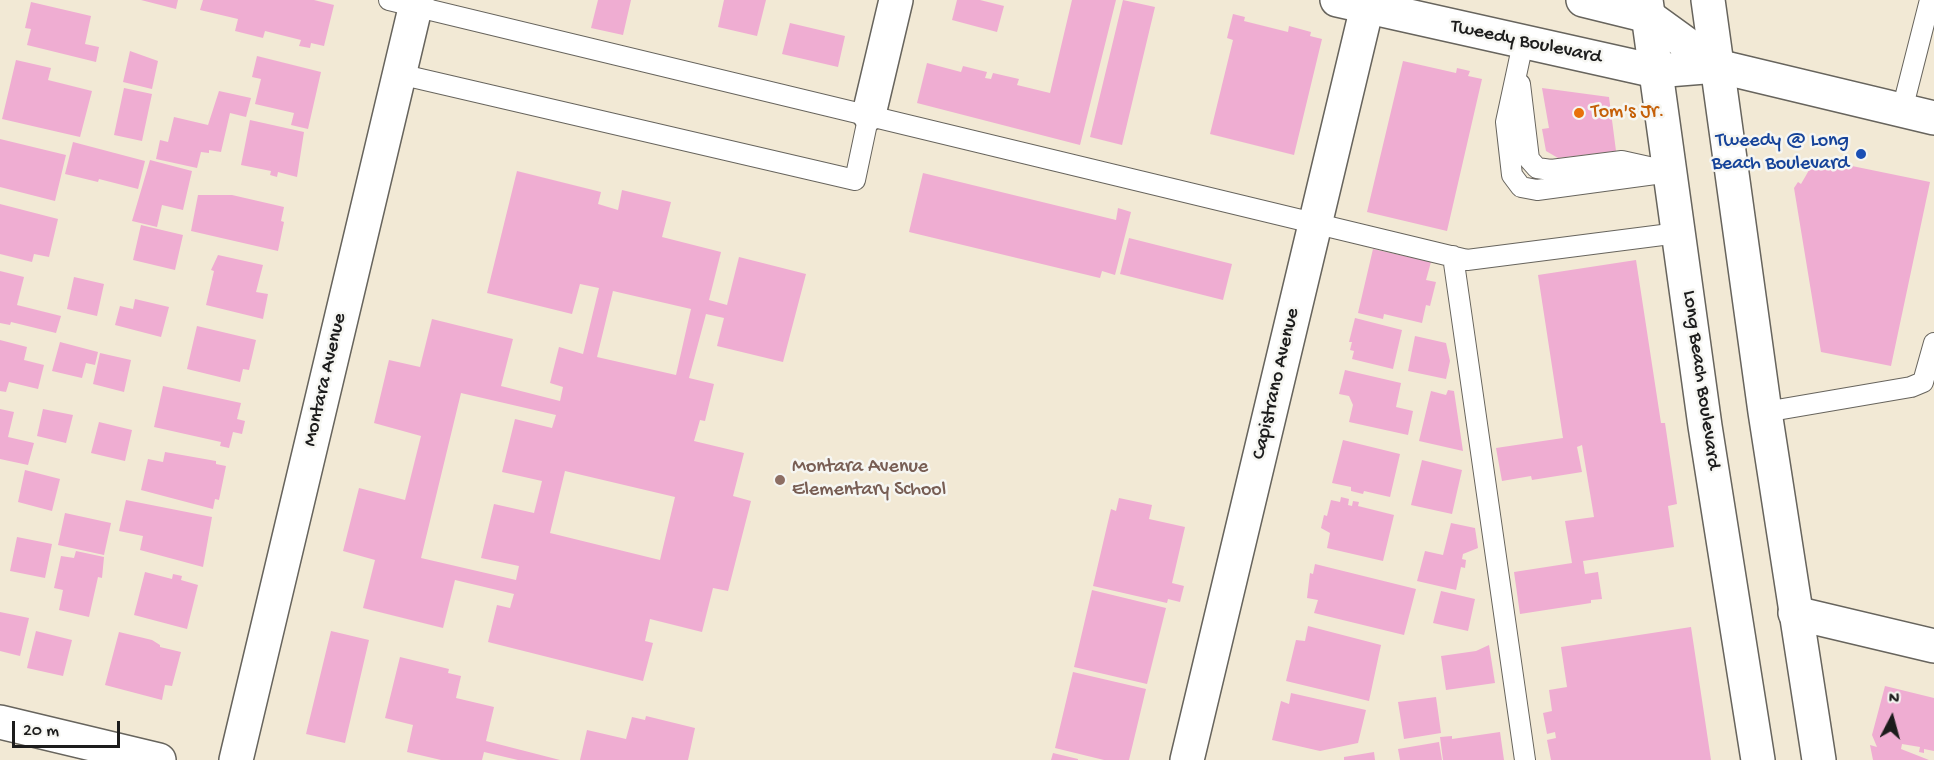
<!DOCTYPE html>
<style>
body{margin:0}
#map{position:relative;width:1934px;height:760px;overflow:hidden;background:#f2e9d5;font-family:"Gochi Hand",sans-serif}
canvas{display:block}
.north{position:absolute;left:1862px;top:688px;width:60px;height:60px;-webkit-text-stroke:4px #f6f6f2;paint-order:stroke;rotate:6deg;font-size:16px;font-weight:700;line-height:24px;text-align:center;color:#1c1c1c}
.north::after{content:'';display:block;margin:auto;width:21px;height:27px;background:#1c1c1c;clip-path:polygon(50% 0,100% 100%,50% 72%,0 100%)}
.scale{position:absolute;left:12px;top:721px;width:108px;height:27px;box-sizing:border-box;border:3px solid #1c1c1c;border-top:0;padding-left:8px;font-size:18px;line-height:21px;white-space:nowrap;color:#1c1c1c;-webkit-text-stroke:4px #f6f6f2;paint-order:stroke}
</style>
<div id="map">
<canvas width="1934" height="760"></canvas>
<div class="north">N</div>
<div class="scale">20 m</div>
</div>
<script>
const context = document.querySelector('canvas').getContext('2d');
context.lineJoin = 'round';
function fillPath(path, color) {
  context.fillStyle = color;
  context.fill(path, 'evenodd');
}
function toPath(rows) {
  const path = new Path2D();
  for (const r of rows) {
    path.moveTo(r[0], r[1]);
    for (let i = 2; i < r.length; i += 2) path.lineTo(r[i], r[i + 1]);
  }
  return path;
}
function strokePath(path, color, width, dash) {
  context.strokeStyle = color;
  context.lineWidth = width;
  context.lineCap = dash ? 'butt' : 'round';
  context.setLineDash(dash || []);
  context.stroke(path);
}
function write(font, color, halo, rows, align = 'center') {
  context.font = font + ' "Gochi Hand",sans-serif';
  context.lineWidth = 5;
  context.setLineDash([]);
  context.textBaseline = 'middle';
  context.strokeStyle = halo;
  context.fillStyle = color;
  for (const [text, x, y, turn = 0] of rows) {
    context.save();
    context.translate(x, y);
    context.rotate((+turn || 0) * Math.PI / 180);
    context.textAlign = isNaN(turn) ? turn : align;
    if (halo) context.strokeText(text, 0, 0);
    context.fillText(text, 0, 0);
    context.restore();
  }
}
const building = toPath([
 [141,0,178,0,176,9],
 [203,0,314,0,334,5,324,46,311,43,310,48,299,46,301,40,265,31,263,38,235,31,238,19,200,10],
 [598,0,631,0,623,35,591,28],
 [724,0,766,0,757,36,718,27],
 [957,0,980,0,1004,6,997,32,952,20],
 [1072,0,1116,0,1080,145,917,103,927,63,961,72,963,66,987,72,985,78,991,79,993,73,1019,79,1017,85,1050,93],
 [1123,0,1155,7,1122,145,1090,137],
 [31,2,91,16,85,44,99,47,96,62,27,45,31,29,25,28],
 [1233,14,1245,17,1244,21,1288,32,1289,26,1311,32,1310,36,1322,39,1294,155,1210,134,1233,40,1227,38],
 [790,23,845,36,838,67,782,54],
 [130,51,158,61,152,89,123,82],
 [257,56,321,72,308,129,291,125,294,113,255,104,261,79,252,77],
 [16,60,51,68,48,80,92,91,80,137,2,119],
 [1403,61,1456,73,1457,68,1470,71,1468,76,1482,79,1447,231,1367,212],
 [124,88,152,94,142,141,114,135],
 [1542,88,1609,97,1616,151,1558,158,1546,151,1542,129,1549,128],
 [219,91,251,98,246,117,230,113,221,152,209,150,209,153,201,152,197,168,156,159,160,140,168,142,174,117,208,125],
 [250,120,304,132,297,177,278,172,277,177,270,175,271,171,241,165],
 [0,139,66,155,55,201,0,187],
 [73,142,145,161,138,189,99,179,98,182,65,174],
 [1813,158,1930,182,1891,366,1821,352,1794,188,1798,182,1801,184,1812,165,1810,164],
 [150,160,192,171,183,210,162,205,157,227,132,221],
 [517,171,601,192,598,204,618,210,622,190,671,202,662,237,721,252,709,300,727,305,739,257,806,274,783,362,717,346,724,318,706,314,689,378,714,384,705,421,700,420,694,441,744,453,733,496,751,501,728,591,713,588,702,632,650,619,645,641,653,643,643,681,488,642,497,605,510,608,514,594,455,580,443,628,363,608,375,560,343,551,359,488,405,500,421,436,374,423,389,360,420,367,432,319,513,339,501,386,560,401,563,387,550,383,559,347,583,354,599,288,580,284,572,314,487,293],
 [613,291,691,309,676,375,597,357],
 [461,393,556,415,552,428,515,419,502,472,542,481,534,513,494,504,481,558,519,566,516,580,421,558],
 [565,471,675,497,660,560,550,533],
 [923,173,1116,220,1118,208,1131,212,1115,275,1102,271,1100,278,909,232],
 [198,195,232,195,284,207,281,221,284,222,278,251,191,231],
 [0,204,58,219,49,257,34,254,32,262,0,254],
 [141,225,183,235,175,270,133,260],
 [1129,238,1232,264,1223,300,1120,274],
 [1373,249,1431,262,1426,280,1436,282,1430,306,1426,305,1422,323,1384,314,1383,319,1358,313],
 [218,255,263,265,256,292,268,294,263,319,206,305,214,271,211,270],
 [1636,260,1661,423,1665,423,1677,504,1668,506,1674,547,1583,561,1585,574,1598,572,1602,599,1591,600,1591,603,1520,614,1514,572,1572,563,1565,521,1594,517,1582,445,1577,447,1582,472,1532,480,1531,476,1502,481,1496,448,1563,438,1538,275],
 [0,271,24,277,17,305,61,316,56,333,11,322,10,325,0,323],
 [74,277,104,284,97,316,67,309],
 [135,299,169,307,161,337,115,325,120,306,133,309],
 [1355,318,1402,330,1393,369,1352,359,1354,351,1350,350,1352,342,1349,342],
 [197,326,256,340,249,370,243,369,240,382,187,369],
 [1415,336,1446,343,1450,361,1446,379,1408,371],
 [0,340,27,347,24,360,44,365,38,389,9,382,6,392,0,391],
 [60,342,98,352,95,365,86,363,82,378,52,371],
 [100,353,131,360,124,392,93,384],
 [1345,370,1401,383,1396,407,1413,411,1408,435,1349,422,1353,405,1349,396,1339,394],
 [163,386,241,403,237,419,245,421,242,434,233,432,229,448,220,446,221,442,154,427],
 [1448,390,1454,391,1463,451,1419,441,1431,391,1446,395],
 [0,409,14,412,8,437,34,443,28,465,0,459],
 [43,409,73,415,66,443,37,436],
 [99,422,132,430,125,461,91,453],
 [1343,440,1400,454,1390,497,1364,491,1363,494,1351,491,1351,487,1332,483],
 [165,452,216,461,216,464,226,466,219,500,215,499,213,509,141,490,148,459,163,462],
 [1422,460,1462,470,1452,514,1411,505],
 [25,470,60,479,52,511,18,502],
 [1341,497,1349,499,1348,505,1352,506,1353,501,1359,502,1358,506,1394,515,1383,561,1327,548,1330,533,1321,528,1324,515,1327,516,1331,500,1340,502],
 [1119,498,1152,505,1149,519,1185,527,1172,583,1184,586,1180,602,1168,599,1167,603,1093,586,1111,509,1116,511],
 [126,500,212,517,203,567,140,550,143,536,119,531],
 [65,513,111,523,104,555,58,545],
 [1451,523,1475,528,1478,548,1463,554,1462,559,1466,560,1465,568,1461,567,1456,590,1417,581,1425,551,1443,555],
 [17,537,52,544,45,578,10,571],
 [76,551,104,557,102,578,98,577,89,617,59,610,63,590,54,588,61,556,74,558],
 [1315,564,1416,589,1404,635,1314,613,1318,600,1307,598,1310,573,1313,574],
 [145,572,172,579,173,574,182,576,181,580,198,585,187,629,134,615],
 [1092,590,1166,608,1147,684,1074,667],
 [1441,591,1475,599,1468,631,1433,623],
 [0,612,29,618,20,656,0,651],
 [1308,626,1381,645,1369,701,1286,681,1296,640,1305,641],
 [1691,627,1711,760,1551,760,1547,740,1556,738,1555,732,1547,734,1543,713,1552,711,1549,690,1567,687,1561,647],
 [36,631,72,640,63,676,27,668],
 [331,631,369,640,345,743,306,734],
 [119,632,152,640,160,645,160,647,181,652,172,686,165,685,162,700,105,685],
 [1489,645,1495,683,1446,690,1441,656,1476,651],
 [400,657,449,669,448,673,461,676,456,698,494,707,486,741,560,760,518,760,484,752,482,760,441,760,407,752,413,725,385,718],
 [1073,672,1146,689,1129,760,1104,760,1055,748],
 [1885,686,1934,698,1934,751,1924,749,1924,753,1919,752,1920,747,1902,744,1901,749,1929,760,1873,760,1870,745,1877,747,1872,735],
 [1291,693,1366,710,1358,743,1320,751,1272,740,1281,701,1289,704],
 [1436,697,1441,733,1404,739,1398,702],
 [646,716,695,728,688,760,580,760,587,730,626,739,632,717,645,720],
 [1500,732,1504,760,1443,760,1440,737,1452,736,1452,739],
 [1439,742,1442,760,1400,760,1398,749],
 [1374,752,1375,760,1344,760,1344,757],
 [1053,753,1078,759,1078,760,1051,760]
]);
const service = toPath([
 [389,0,1467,260,1678,233],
 [1523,43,1506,122,1512,175,1521,187,1537,190,1670,172],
 [399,74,855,180,869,114],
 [1520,84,1529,159,1537,168,1551,170,1622,161,1658,169],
 [1902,110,1930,0],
 [1453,256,1525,760],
 [1765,412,1911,387,1923,382,1934,343]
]);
const minor = toPath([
 [869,114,896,0],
 [1795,613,1934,646],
 [0,722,159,760],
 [236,760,417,0],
 [1187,760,1367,7]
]);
const secondary = toPath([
 [1337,0,1655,71,1717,66,1934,118],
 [1583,0,1648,16,1717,66]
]);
const primary = toPath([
 [1646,0,1705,426,1758,760],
 [1708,0,1765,412,1819,760]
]);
const markers = [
 [1579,113,6,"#e8710a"],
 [1861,154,6,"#1a4fb4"],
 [780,480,6,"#8d6e63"]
];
const streetNames = [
 ["Tweedy Boulevard",1526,43,12],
 ["Montara Avenue",326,380,-77],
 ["Long Beach Boulevard",1700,380,82],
 ["Capistrano Avenue",1277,384,-77]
];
const foodNames = [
 ["Tom's Jr.",1591,113]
];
const transitNames = [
 ["Tweedy @ Long",1849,142],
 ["Beach Boulevard",1849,165]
];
const educationNames = [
 ["Montara Avenue",792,468],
 ["Elementary School",792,491]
];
fillPath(building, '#efadd2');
strokePath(service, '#67645d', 22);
strokePath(minor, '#67645d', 36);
strokePath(secondary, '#67645d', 36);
strokePath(primary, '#67645d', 36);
strokePath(service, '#fff', 20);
strokePath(minor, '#fff', 33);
strokePath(secondary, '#fff', 33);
strokePath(primary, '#fff', 33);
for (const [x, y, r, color] of markers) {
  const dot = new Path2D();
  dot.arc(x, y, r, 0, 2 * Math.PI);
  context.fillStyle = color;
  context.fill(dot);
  strokePath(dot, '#f6f6f2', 2);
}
write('20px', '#1c1c1c', '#f6f6f2', streetNames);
write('20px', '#c56008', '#f6f6f2', foodNames, 'left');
write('20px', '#164399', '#f6f6f2', transitNames, 'right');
write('20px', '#785e54', '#f6f6f2', educationNames, 'left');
</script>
